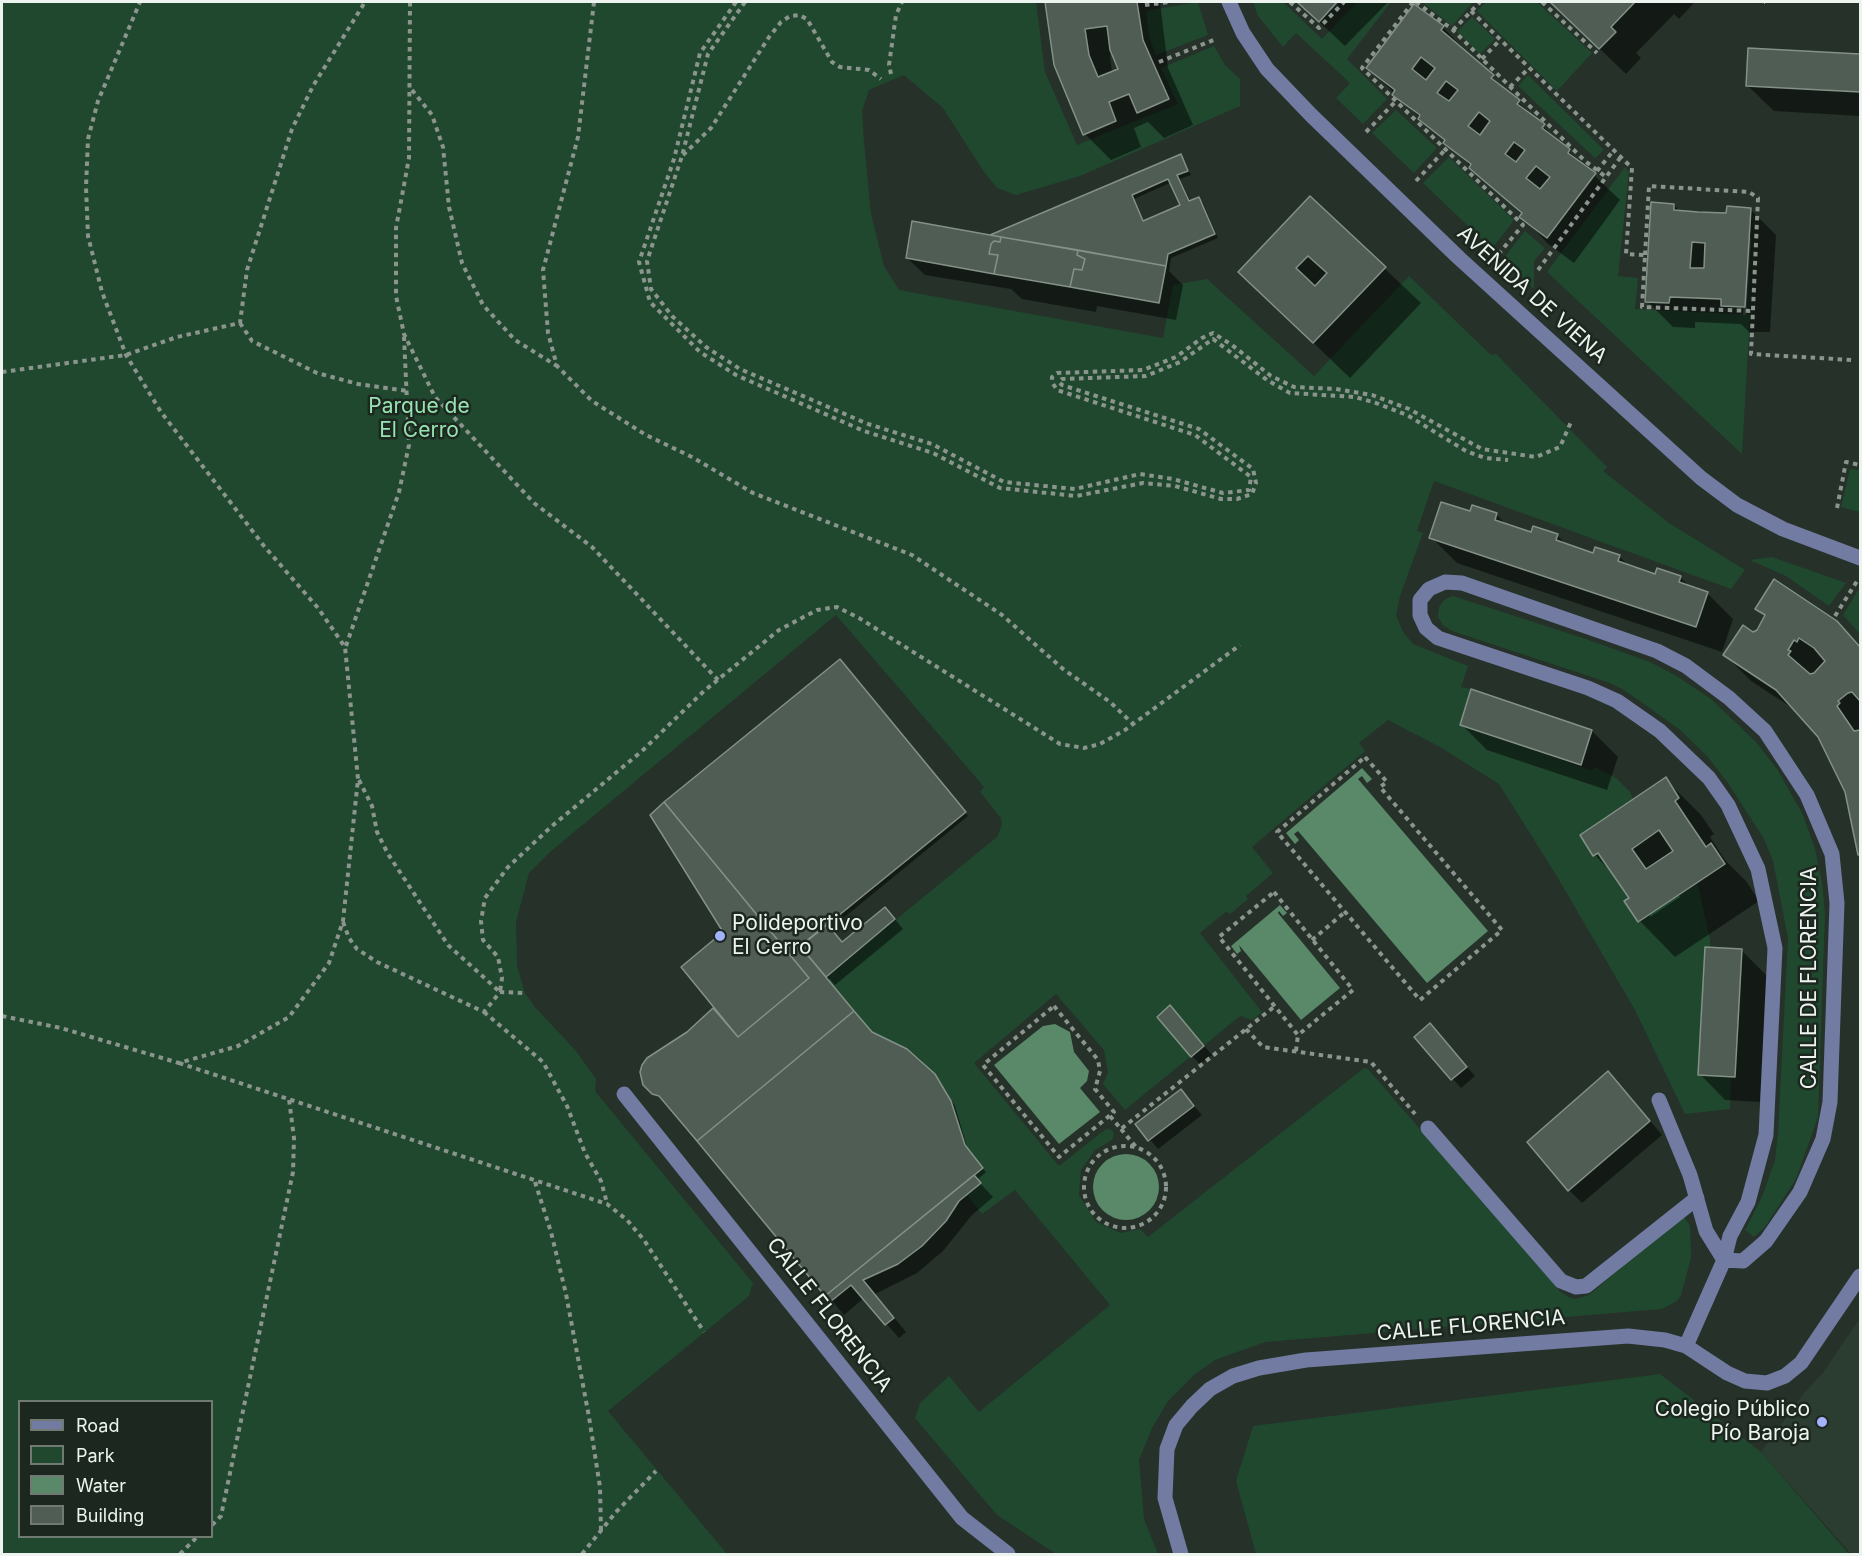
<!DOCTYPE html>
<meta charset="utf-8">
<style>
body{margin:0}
#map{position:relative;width:1862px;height:1556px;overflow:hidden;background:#253129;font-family:Inter,sans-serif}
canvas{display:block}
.frame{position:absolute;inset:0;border:3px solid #edf4ef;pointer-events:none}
.legend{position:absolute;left:18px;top:1400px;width:195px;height:138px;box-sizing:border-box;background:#1c271f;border:2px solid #707972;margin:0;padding:8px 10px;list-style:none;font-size:18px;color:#edf4ef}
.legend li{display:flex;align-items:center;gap:12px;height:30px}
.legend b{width:30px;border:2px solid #707972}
</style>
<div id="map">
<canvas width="1862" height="1556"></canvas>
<div class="frame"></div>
<ul class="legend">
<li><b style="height:8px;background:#727ba1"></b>Road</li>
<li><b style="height:16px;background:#20482f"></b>Park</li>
<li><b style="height:16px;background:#598969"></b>Water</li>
<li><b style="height:16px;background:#505d54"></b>Building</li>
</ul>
</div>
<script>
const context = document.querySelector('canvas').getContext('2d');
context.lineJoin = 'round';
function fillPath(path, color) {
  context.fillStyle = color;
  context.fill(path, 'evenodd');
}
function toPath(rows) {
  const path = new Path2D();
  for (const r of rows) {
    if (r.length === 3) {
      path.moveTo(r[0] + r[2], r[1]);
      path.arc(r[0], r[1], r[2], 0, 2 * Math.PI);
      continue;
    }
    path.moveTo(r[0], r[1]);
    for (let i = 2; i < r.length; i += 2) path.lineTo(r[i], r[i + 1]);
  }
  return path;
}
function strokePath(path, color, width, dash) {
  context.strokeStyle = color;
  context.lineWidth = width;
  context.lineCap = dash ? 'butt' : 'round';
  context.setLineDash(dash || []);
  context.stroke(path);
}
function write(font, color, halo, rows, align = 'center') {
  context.font = font + ' Inter,sans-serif';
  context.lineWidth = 5;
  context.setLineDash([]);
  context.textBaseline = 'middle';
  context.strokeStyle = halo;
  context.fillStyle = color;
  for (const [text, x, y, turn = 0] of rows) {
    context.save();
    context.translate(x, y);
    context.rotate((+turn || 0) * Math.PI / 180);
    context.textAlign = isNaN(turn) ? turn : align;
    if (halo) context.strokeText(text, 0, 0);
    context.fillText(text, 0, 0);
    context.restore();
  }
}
const built = toPath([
 [1860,1318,1860,1554,1851,1554,1761,1452,1804,1393,1822,1374]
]);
const green = toPath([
 [2,2,1036,2,1045,72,1077,145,1178,104,1161,68,1214,46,1225,65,1240,79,1240,106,1080,176,1016,195,997,188,984,172,943,108,904,75,869,90,862,111,864,142,871,214,884,266,899,290,1163,338,1173,285,1207,279,1314,376,1409,276,1491,355,1496,354,1607,467,1603,471,1669,523,1745,570,1731,589,1434,481,1417,531,1423,533,1400,596,1396,615,1403,632,1413,644,1468,666,1461,687,1471,689,1460,725,1592,771,1594,767,1616,778,1630,792,1633,799,1580,835,1593,856,1598,853,1629,898,1624,901,1638,922,1697,882,1710,939,1710,947,1705,947,1698,1075,1731,1076,1730,1109,1685,1114,1635,1010,1558,878,1499,784,1440,747,1388,720,1359,743,1365,751,1252,847,1273,873,1246,896,1248,899,1230,914,1227,911,1200,933,1262,1012,1252,1020,1240,1016,1125,1110,1103,1084,1108,1072,1104,1050,1056,994,974,1063,1059,1166,1102,1132,1107,1129,1112,1130,1114,1134,1112,1140,1095,1150,1081,1170,1079,1195,1096,1222,1121,1233,1140,1229,1148,1237,1364,1068,1368,1069,1560,1291,1568,1297,1575,1299,1589,1295,1683,1215,1690,1226,1691,1258,1681,1295,1677,1301,1662,1309,1265,1342,1215,1360,1195,1374,1168,1401,1152,1428,1139,1460,1144,1519,1158,1554,1056,1554,997,1515,915,1418,920,1403,949,1376,979,1412,1110,1305,1015,1190,982,1214,967,1195,981,1183,974,1175,983,1168,965,1145,956,1113,946,1090,920,1059,907,1049,872,1032,826,977,998,836,1002,824,1001,818,980,792,984,787,836,615,550,852,529,873,516,922,517,966,525,993,535,1007,576,1051,596,1079,595,1091,753,1283,749,1296,608,1411,727,1554,2,1554],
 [20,1402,212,1402,212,1536,20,1536],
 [1198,2,1208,35,1156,55,1149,37,1146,11],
 [1253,2,1283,2,1322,39,1357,2,1391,2,1347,59,1387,99,1363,124,1336,98,1350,83,1296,33,1283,47,1258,16],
 [1422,2,1473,2,1452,26],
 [1486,2,1537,2,1592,53,1557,91,1477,11],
 [1472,17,1495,39,1480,54,1457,32],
 [1528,75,1604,150,1595,158,1518,86],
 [1396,110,1437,148,1414,173,1372,133],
 [1449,157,1514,220,1492,249,1423,183],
 [1625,167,1629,172,1618,276,1638,278,1635,309,1750,315,1742,454,1547,272],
 [1525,231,1545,248,1534,261,1534,289,1503,259],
 [1850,469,1860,470,1860,512,1841,507],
 [1772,557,1829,577,1846,583,1829,606,1786,576,1750,560],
 [1860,587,1860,634,1843,615],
 [1453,596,1586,639,1650,662,1675,675,1711,699,1756,742,1777,769,1803,815,1815,849,1822,882,1825,913,1818,1117,1796,1179,1765,1227,1754,1237,1745,1230,1762,1197,1775,1160,1778,1133,1788,938,1773,861,1764,839,1728,783,1707,756,1679,729,1624,690,1610,683,1452,631,1443,625,1438,617,1439,607,1445,599],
 [1660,1374,1761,1452,1849,1554,1256,1554,1236,1481,1253,1426]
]);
const water = toPath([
 [1362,768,1372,779,1367,783,1362,776,1358,779,1488,931,1427,983,1298,831,1294,834,1299,840,1295,844,1286,833],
 [1280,905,1287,913,1283,916,1279,911,1278,913,1340,988,1301,1020,1239,945,1241,951,1237,954,1231,946],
 [1055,1024,1070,1032,1074,1052,1089,1071,1087,1081,1080,1088,1100,1112,1059,1144,994,1065,1043,1026],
 [1126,1187,33]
]);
const shadow = toPath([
 [1046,2,1160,2,1168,68,1193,125,1164,138,1148,122,1134,128,1141,147,1111,160,1085,134,1056,64],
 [1114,54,1120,70,1112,73,1110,55],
 [1298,2,1336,2,1330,8,1332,10,1340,2,1388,2,1345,46],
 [1551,2,1692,2,1694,3,1679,19,1674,14,1636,53,1641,58,1626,74],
 [1443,27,1468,54,1620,200,1574,263,1547,243,1522,215,1368,68],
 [1750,50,1860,55,1860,116,1774,111,1748,86],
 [1180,156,1191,175,1180,179,1191,202,1199,199,1203,203,1218,238,1171,258,1169,271,1183,285,1176,320,1097,306,1096,312,1022,299,1011,289,925,275,907,258,995,237,993,235],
 [1172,182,1182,205,1144,222,1134,199],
 [1310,198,1421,303,1350,378,1240,272],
 [1674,205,1681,212,1728,215,1750,209,1776,235,1770,332,1749,332,1741,324,1695,322,1695,328,1673,327,1647,301],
 [1748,238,1751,238,1746,315,1743,315],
 [1471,513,1496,514,1507,526,1532,534,1557,535,1568,546,1594,555,1619,556,1630,567,1656,576,1680,577,1691,588,1707,593,1733,619,1722,652,1457,563,1431,537],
 [1757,609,1832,619,1860,648,1860,855,1847,792,1819,736,1797,711,1751,681,1725,655,1759,631,1765,617],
 [1821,664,1824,667,1815,673],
 [843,664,968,816,830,929,842,944,893,917,903,929,835,985,830,979,828,981,873,1034,939,1080,955,1106,968,1150,986,1172,977,1180,993,1197,972,1215,943,1251,917,1273,875,1294,906,1332,899,1338,864,1298,844,1315,664,1100,653,1094,688,1033,715,1008,725,932],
 [1472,691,1592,731,1618,757,1607,790,1487,750,1461,724],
 [1665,779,1701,815,1714,834,1710,837,1725,860,1746,881,1759,901,1675,957,1640,921,1626,902,1631,899,1615,876,1595,855,1582,836],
 [1678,894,1680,897,1650,917,1650,913],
 [1741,950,1767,976,1760,1102,1725,1100,1700,1074],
 [1179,1016,1212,1055,1200,1064,1192,1056],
 [1438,1034,1475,1076,1461,1088,1416,1037],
 [1621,1086,1662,1135,1582,1203,1569,1190],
 [1181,1091,1202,1115,1158,1149,1137,1124]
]);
const building = toPath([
 [1045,2,1137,2,1143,40,1169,99,1137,113,1129,94,1109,102,1116,121,1083,135,1054,65,1045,2],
 [1107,26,1110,50,1118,69,1098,77,1089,55,1085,29,1107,26],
 [1297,2,1337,2,1319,22,1297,2],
 [1550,2,1635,2,1611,27,1616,32,1599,49,1550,2],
 [1414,4,1444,26,1441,30,1494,75,1491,78,1520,100,1517,104,1545,124,1542,128,1570,149,1568,153,1596,173,1547,238,1519,217,1522,213,1469,168,1471,164,1443,143,1445,140,1418,119,1420,115,1392,95,1395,90,1366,68,1414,4],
 [1421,57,1435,68,1426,80,1412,69,1421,57],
 [1446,81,1458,90,1449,101,1437,93,1446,81],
 [1479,112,1490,121,1480,135,1468,126,1479,112],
 [1514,142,1525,150,1516,162,1505,154,1514,142],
 [1536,166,1550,177,1540,189,1526,178,1536,166],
 [1748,48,1860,54,1860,92,1746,86,1748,48],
 [1181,154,1188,171,1177,175,1189,201,1199,197,1215,234,1168,254,1166,266,990,235,1181,154],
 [1168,179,1180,205,1143,221,1132,195,1168,179],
 [1310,196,1386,267,1313,343,1238,272,1310,196],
 [1308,256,1327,273,1315,286,1296,268,1308,256],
 [1651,202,1674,204,1674,210,1698,212,1726,213,1727,206,1751,208,1745,307,1721,306,1721,299,1670,297,1669,303,1645,302,1651,202],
 [1692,242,1705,243,1704,268,1690,268,1692,242],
 [912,221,1001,237,1000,242,994,241,991,244,989,254,998,255,994,274,906,258,912,221],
 [1001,237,1078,250,1077,255,1085,259,1082,270,1074,269,1070,287,994,274,998,255,989,254,991,244,994,241,1000,242,1001,237],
 [1078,250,1166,266,1159,303,1070,287,1074,269,1082,270,1085,259,1077,255,1078,250],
 [1441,502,1470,511,1472,505,1497,513,1495,520,1531,532,1533,526,1558,534,1556,540,1593,553,1595,547,1620,555,1618,561,1655,574,1657,568,1681,576,1679,582,1708,592,1696,627,1429,538,1441,502],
 [1774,579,1837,621,1860,647,1860,701,1852,692,1848,693,1838,701,1840,703,1837,706,1854,731,1860,730,1860,854,1858,855,1845,792,1818,737,1776,690,1723,655,1743,625,1753,632,1757,630,1765,615,1755,609,1774,579],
 [1799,638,1814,648,1825,661,1814,673,1810,674,1788,655,1791,651,1788,650,1794,640,1797,642,1799,638],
 [840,659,966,812,790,955,664,802,840,659],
 [1471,689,1592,730,1581,765,1460,725,1471,689],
 [1666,777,1679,798,1675,801,1689,822,1706,847,1711,843,1725,864,1638,922,1624,901,1629,898,1598,853,1593,856,1580,835,1666,777],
 [1659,830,1673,851,1646,869,1632,849,1659,830],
 [664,802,809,978,738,1037,681,967,723,932,650,815,664,802],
 [885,907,895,919,826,977,800,946,827,924,842,942,885,907],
 [800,946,854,1011,697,1141,659,1096,652,1094,643,1085,640,1072,642,1065,647,1058,687,1032,713,1008,738,1037,809,978,790,955,800,946],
 [1705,947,1742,949,1735,1077,1698,1075,1705,947],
 [1170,1005,1204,1046,1191,1057,1157,1017,1170,1005],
 [854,1011,872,1032,907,1049,935,1074,951,1101,965,1145,983,1168,825,1296,697,1141,854,1011],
 [1430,1023,1467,1067,1451,1080,1414,1037,1430,1023],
 [1608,1071,1650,1121,1568,1191,1527,1142,1608,1071],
 [1181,1089,1194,1106,1148,1141,1135,1124,1181,1089],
 [974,1175,981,1183,959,1201,946,1221,922,1246,898,1264,863,1280,894,1318,885,1325,851,1285,830,1302,825,1296,974,1175]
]);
const path = toPath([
 [410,2,409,158,396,228,396,296,404,334,435,397,534,503,592,547,718,680],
 [594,2,578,137,543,270,548,333,557,366,592,401,646,435,692,457,753,493,912,555,1002,615,1063,669,1110,702,1133,724],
 [736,2,700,53,674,159,639,262,650,302,700,352,736,375,864,431,933,453,1000,488,1076,496,1143,483,1175,486,1221,499,1237,499,1252,494,1256,483,1253,469,1199,429,1062,385,1059,382,1062,379,1146,376,1180,362,1213,339,1267,380,1290,393,1355,397,1376,403,1407,415,1466,451,1485,458,1508,460],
 [745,2,708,54,682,156,647,261,651,289,672,316,706,347,740,369,868,424,932,444,1004,482,1075,489,1140,474,1173,479,1223,493,1249,490,1251,477,1195,435,1057,390,1052,382,1052,377,1057,373,1143,370,1176,357,1202,338,1213,333,1232,345,1271,376,1294,387,1336,389,1372,395,1409,409,1482,449,1536,457,1560,447,1571,422],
 [1290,2,1319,28,1344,2],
 [1413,2,1362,68,1523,225,1496,257],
 [1416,2,1453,30,1585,161,1606,177],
 [1542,2,1597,53],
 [1764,2,1765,2],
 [1145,5,1170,2],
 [1471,11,1632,168,1626,254,1645,255,1642,307,1752,311],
 [1453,30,1480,2],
 [1482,59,1500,40],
 [1159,62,1216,39],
 [891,74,889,65,896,15,902,2],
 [1510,87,1528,69],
 [412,90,432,115,443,147,449,207,462,263,483,305,515,340,557,366],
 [1366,132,1395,102],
 [683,155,711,128,769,37,781,22,790,16,799,15,807,19,832,62,840,67,869,70,881,79],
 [1597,171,1613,151],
 [1416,181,1444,151],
 [1645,255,1649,186,1749,192,1758,198,1751,354,1852,360],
 [1538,270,1620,158],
 [240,323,252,341,317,373,358,384,408,391],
 [2,372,126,355,177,337,240,323,247,270,292,129,313,86,365,2],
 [1837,508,1846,462,1860,465],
 [1835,616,1859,578],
 [346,646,399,492,409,445,404,337],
 [1365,757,1387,782,1380,787,1502,930,1420,1000,1277,832,1365,757],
 [359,780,372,806,377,832,388,854,448,945,500,992,502,978,498,957,483,940,481,921,485,898,508,867,552,826,642,751,704,691,779,630,817,610,837,607,859,618,1060,744,1084,748,1100,744,1125,730,1240,645],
 [1274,892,1353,990,1298,1035,1219,937,1274,892],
 [343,922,349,938,357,949,377,962,484,1012,500,992,525,993],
 [1312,940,1345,912],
 [1054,1006,1098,1060,1100,1071,1095,1089,1114,1112,1059,1157,983,1065,1054,1006],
 [484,1012,543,1062,567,1106,585,1153,601,1181,607,1203],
 [2,1016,61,1028,179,1063,238,1046,289,1017,329,963,343,921,358,779,345,647,318,608,264,546,161,412,126,355,102,292,88,236,86,187,88,139,98,101,140,2],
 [1246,1029,1263,1047,1371,1062,1415,1114],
 [1296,1051,1298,1035],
 [179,1063,607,1204,627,1220,644,1240,704,1332],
 [1110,1116,1121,1129,1275,1006],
 [1121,1129,1136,1147],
 [1125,1187,41],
 [535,1182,551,1232,566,1294,589,1417,600,1487,601,1531],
 [212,1525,221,1516,293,1172,294,1138,289,1099],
 [180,1554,198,1536],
 [582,1554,616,1512,656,1471]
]);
const minor = toPath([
 [1229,2,1243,33,1267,69,1311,115,1459,258,1701,478,1737,505,1783,529,1860,558],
 [624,1094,962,1518,1008,1554],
 [1659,1100,1690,1175,1706,1231,1724,1260],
 [1428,1128,1561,1281,1576,1287,1586,1286,1697,1198],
 [1686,1346,1724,1260,1730,1236,1748,1202,1766,1135,1775,948,1758,869,1728,805,1709,778,1660,731,1617,701,1588,688,1438,638,1426,628,1420,615,1420,600,1429,589,1445,582,1462,583,1657,651,1686,666,1729,698,1765,731,1807,795,1832,854,1837,903,1830,1102,1823,1139,1800,1192,1766,1241,1743,1261,1724,1260],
 [1181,1554,1165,1498,1167,1449,1176,1425,1192,1406,1210,1389,1233,1376,1259,1368,1306,1360,1628,1336,1665,1340,1686,1346,1727,1373,1745,1381,1767,1383,1785,1376,1801,1363,1860,1276]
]);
const markers = [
 [720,936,6,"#a3b2fd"],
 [1822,1422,6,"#a3b2fd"]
];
const streetNames = [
 ["AVENIDA DE VIENA",1532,295,42],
 ["CALLE DE FLORENCIA",1810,978,-90],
 ["CALLE FLORENCIA",829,1315,52],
 ["CALLE FLORENCIA",1471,1326,-5]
];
const parkNames = [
 ["Parque de",419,407],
 ["El Cerro",419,431]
];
const poiNames = [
 ["Polideportivo",732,924],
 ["El Cerro",732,948],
 ["Colegio Público",1810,1410,"right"],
 ["Pío Baroja",1810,1434,"right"]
];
fillPath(built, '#2b3c30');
fillPath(green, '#20482f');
fillPath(water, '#598969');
fillPath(shadow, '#0007');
fillPath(building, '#505d54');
strokePath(building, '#839187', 1.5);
strokePath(path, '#8b958e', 4, [4.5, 4.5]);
strokePath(minor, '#727ba1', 15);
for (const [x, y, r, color] of markers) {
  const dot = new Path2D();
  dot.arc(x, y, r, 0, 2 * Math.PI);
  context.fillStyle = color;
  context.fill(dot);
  strokePath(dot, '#1c271f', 2);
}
write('21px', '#edf4ef', '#1c271f', streetNames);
write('21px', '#97e2b0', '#1c271f', parkNames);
write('21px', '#edf4ef', '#1c271f', poiNames, 'left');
</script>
